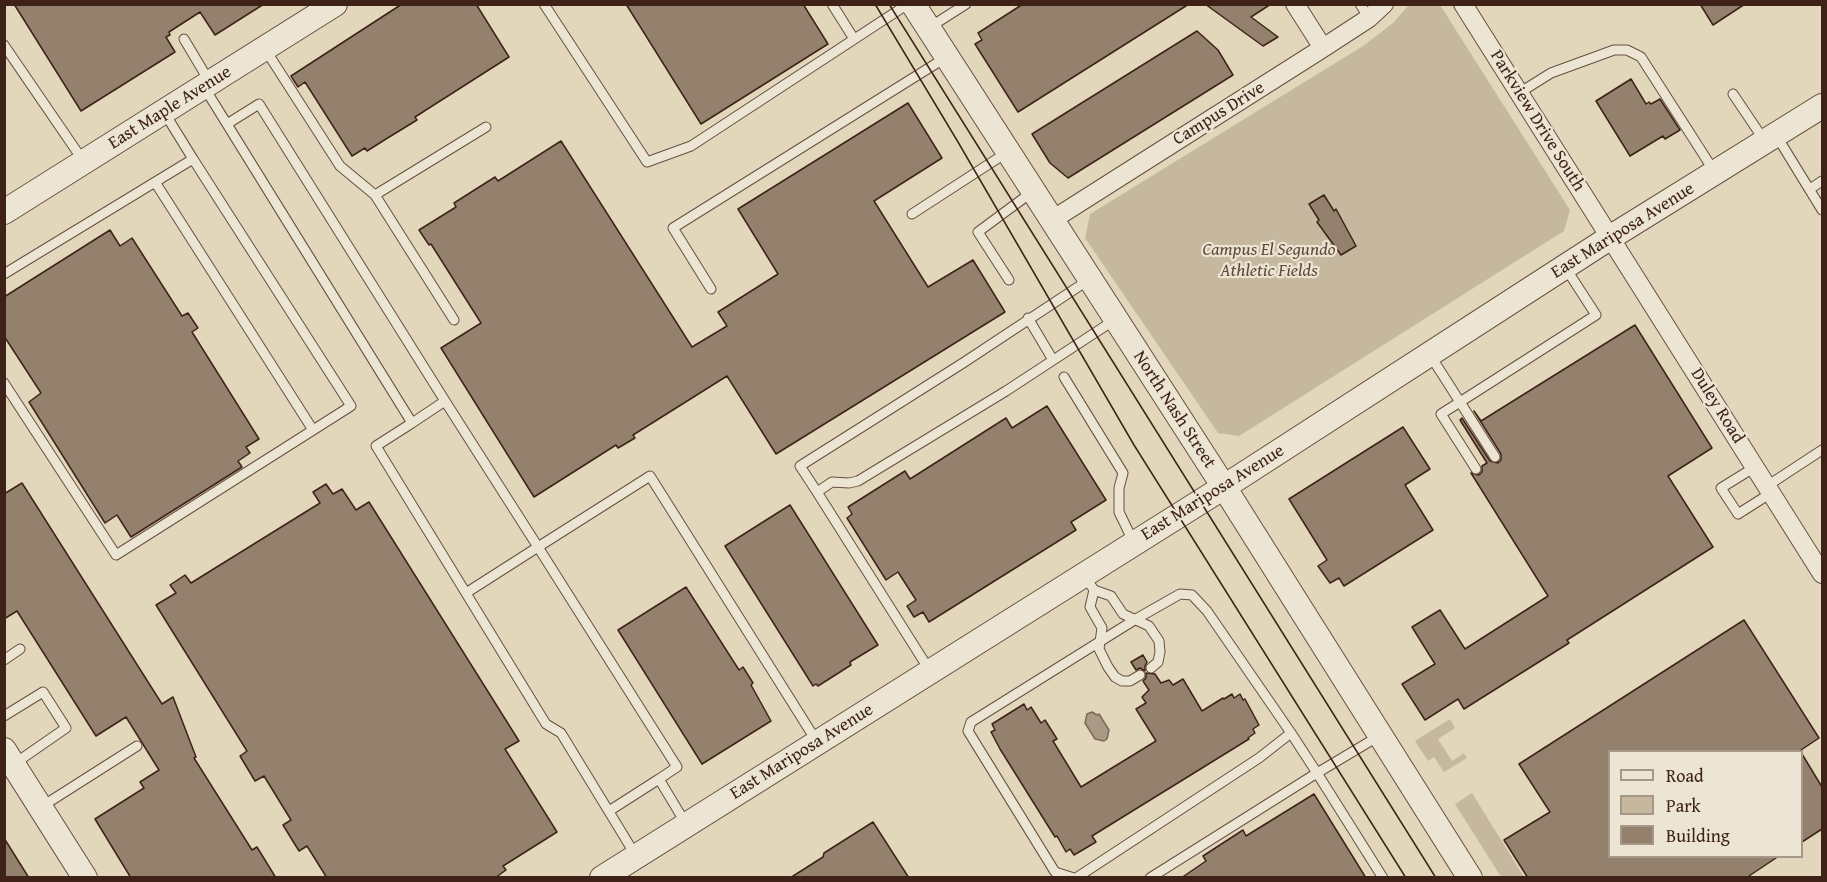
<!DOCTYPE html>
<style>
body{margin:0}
#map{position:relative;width:1827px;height:882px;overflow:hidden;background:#e2d7bb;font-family:"Gentium Book Plus",serif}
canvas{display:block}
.frame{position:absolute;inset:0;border:6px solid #3e2218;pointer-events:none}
.legend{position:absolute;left:1608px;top:750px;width:195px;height:108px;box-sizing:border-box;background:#ece5d3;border:2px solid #a69788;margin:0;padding:8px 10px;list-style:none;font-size:18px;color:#3e2218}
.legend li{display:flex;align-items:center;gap:12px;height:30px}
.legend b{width:30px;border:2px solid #a69788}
</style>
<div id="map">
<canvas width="1827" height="882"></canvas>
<div class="frame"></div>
<ul class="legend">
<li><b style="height:8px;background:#ece5d3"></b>Road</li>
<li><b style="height:16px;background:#c6b89f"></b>Park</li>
<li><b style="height:16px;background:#93806d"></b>Building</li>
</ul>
</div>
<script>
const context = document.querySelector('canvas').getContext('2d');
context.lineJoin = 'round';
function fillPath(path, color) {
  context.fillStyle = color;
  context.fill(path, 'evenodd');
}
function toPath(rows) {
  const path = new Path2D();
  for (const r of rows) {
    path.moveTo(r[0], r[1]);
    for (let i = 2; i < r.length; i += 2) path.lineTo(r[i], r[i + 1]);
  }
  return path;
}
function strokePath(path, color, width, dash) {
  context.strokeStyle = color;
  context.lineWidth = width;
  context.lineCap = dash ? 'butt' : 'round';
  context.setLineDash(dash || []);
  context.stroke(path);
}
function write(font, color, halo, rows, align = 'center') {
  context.font = font + ' "Gentium Book Plus",serif';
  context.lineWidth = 4.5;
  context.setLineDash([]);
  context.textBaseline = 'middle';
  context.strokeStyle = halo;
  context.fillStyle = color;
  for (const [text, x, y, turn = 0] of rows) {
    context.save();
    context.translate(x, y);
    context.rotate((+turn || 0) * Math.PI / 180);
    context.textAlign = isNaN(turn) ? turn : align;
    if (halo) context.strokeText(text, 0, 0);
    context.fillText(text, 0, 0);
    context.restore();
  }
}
const green = toPath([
 [1409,5,1440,5,1570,210,1564,231,1239,436,1218,433,1085,238,1090,214,1363,46,1393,23],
 [1450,719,1455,728,1438,739,1452,761,1464,753,1467,758,1444,772,1434,757,1428,761,1415,741],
 [1472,793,1524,877,1501,877,1455,804]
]);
const water = toPath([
 [1092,712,1097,715,1099,714,1109,730,1107,739,1104,741,1095,739,1085,723,1087,714,1092,712]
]);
const building = toPath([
 [14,4,264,4,215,35,200,12,169,32,170,35,166,37,175,52,81,111,14,4],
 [402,4,476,4,509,57,415,117,417,120,386,139,367,151,365,148,352,156,305,82,298,87,291,76,402,4],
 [626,4,803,4,828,44,701,124,626,4],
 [1023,4,1189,4,1018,112,975,44,982,40,978,33,1023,4],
 [1205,4,1271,4,1251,17,1278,37,1263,46,1205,4],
 [1700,4,1745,4,1713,25,1700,4],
 [1197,31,1218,50,1233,75,1068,178,1050,163,1032,134,1197,31],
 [1631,79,1646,104,1649,102,1651,104,1660,99,1680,130,1665,139,1663,136,1630,156,1596,101,1631,79],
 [908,103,942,158,874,201,928,287,973,260,1005,312,776,454,727,376,633,435,635,438,618,448,616,445,534,497,441,348,481,323,431,244,429,245,419,230,456,207,454,203,495,177,498,181,561,141,692,347,727,326,718,312,778,274,738,209,908,103],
 [1324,195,1334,211,1336,209,1356,246,1341,255,1317,222,1319,220,1309,204,1324,195],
 [110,230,120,246,132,238,182,316,188,313,198,328,192,332,259,439,246,447,250,453,238,461,242,467,131,537,117,515,105,523,29,402,41,393,4,336,4,297,110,230],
 [1635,325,1712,448,1668,476,1713,547,1567,640,1569,643,1464,709,1458,699,1425,720,1402,684,1435,664,1412,627,1440,610,1465,649,1548,596,1471,473,1479,475,1482,472,1482,466,1487,463,1460,420,1462,418,1490,461,1498,463,1501,460,1501,454,1474,411,1481,421,1635,325],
 [1047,406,1106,500,1071,522,1076,530,929,622,923,612,914,617,907,606,916,600,898,572,886,580,847,518,852,514,848,507,905,471,910,479,1006,418,1012,428,1047,406],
 [1403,427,1430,469,1405,485,1433,530,1344,586,1339,578,1330,583,1318,566,1327,560,1289,499,1403,427],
 [22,483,162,704,173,697,196,757,194,758,252,850,257,847,276,878,131,878,95,819,144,788,140,782,159,770,126,717,96,736,17,611,4,619,4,494,22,483],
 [326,484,333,494,342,489,356,510,369,502,519,741,505,749,557,832,503,866,506,870,495,878,327,878,307,846,299,851,283,825,291,820,264,776,255,781,240,756,247,751,156,605,176,593,170,585,185,575,191,583,320,503,313,492,326,484],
 [790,505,878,645,850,662,851,665,818,686,816,684,813,686,725,546,790,505],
 [686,587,739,670,743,667,753,683,751,685,771,721,702,764,618,630,686,587],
 [1744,620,1819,738,1798,752,1610,752,1610,856,1779,856,1746,878,1528,878,1504,840,1550,812,1519,764,1744,620],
 [1143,655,1147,662,1145,666,1145,671,1140,668,1136,670,1131,662,1143,655],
 [1146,673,1155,674,1161,683,1169,680,1173,685,1183,679,1202,711,1223,698,1224,699,1232,694,1234,698,1240,694,1243,700,1245,699,1259,725,1253,729,1255,733,1248,738,1249,739,1092,836,1096,842,1074,855,1070,849,1066,852,1057,836,1055,837,1000,749,991,732,995,730,992,724,1024,704,1027,710,1031,707,1041,723,1045,720,1057,739,1053,741,1081,787,1156,741,1136,709,1146,703,1142,697,1149,690,1143,681,1146,678,1146,673],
 [1802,754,1822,787,1822,829,1802,842,1802,754],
 [1314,794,1366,878,1181,878,1206,861,1203,856,1243,830,1246,836,1314,794],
 [873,822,909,878,790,878,823,857,824,853,873,822],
 [4,838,29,878,4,878,4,838]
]);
const service = toPath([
 [544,4,647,162,691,146,908,4],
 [832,4,854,39],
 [1360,4,1369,18],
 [930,27,966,4],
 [184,39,209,81],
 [4,45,84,162],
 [265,49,340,166,375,195,486,127],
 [204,87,412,423,376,446,546,724,561,733,636,856],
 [1519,93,1551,73,1614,50,1627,50,1641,57,1714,171],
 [1733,94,1764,140],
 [164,112,193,159],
 [227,124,259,104,445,401,412,423],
 [1776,135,1822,210],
 [155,182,313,430],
 [1810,189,1822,181],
 [375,195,454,320],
 [912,214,1006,153],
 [4,274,193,159,351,406,116,555,4,383],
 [1009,280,978,232,1032,192],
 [711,289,673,228,945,58],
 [1028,318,1053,360],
 [1430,355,1460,402,1596,315,1565,267],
 [1064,377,1123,473,1119,488,1119,512,1134,543],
 [445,401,538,547,466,593],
 [1755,467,1721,488,1738,514,1771,493],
 [1476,469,1441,414,1460,402,1495,457],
 [1767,486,1822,450],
 [817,492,800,466,963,363,1090,279],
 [1084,575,1094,590,1111,596,1123,614,1149,626,1159,641,1160,652,1158,662,1151,668],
 [1094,590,1090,607,1102,628,1099,649,1108,667,1115,677,1122,681,1130,681,1140,675],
 [4,660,20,649],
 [930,671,817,492,832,482,849,483,858,481,1006,391,1116,319],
 [4,716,43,692,66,728,14,764],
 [1379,736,1317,773,1383,878],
 [41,807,137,746],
 [609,811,659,779],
 [686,824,659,779,677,767,538,547,650,476,817,742],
 [1074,878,1055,872,968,731,971,722,1136,619,1180,594,1192,595,1207,611,1291,733,1259,758,1076,878],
 [1150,878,1317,773,1291,733]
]);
const minor = toPath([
 [1295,4,1323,48],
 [1463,4,1822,574],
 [1052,220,1323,48,1369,18,1384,4]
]);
const tertiary = toPath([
 [913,4,1224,487,1470,878],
 [4,212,335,4],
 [4,750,85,878],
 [602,878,1224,487,1611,237,1822,106]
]);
const tram = toPath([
 [875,4,958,142,1134,445,1406,878],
 [889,4,1436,878]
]);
const streetNames = [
 ["East Maple Avenue",170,108,-32],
 ["Campus Drive",1219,114,-32],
 ["Parkview Drive South",1537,121,58],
 ["East Mariposa Avenue",1623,231,-32],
 ["Duley Road",1717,406,58],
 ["North Nash Street",1174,410,57],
 ["East Mariposa Avenue",1213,493,-32],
 ["East Mariposa Avenue",802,752,-32]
];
const parkNames = [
 ["Campus El Segundo",1269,250],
 ["Athletic Fields",1269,271]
];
fillPath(green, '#c6b89f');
fillPath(water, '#aa9984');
strokePath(water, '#7f6959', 1.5);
fillPath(building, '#93806d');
strokePath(building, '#3e2218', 1.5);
strokePath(service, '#674f41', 11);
strokePath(minor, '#674f41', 20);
strokePath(tertiary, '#674f41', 26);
strokePath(service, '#ece5d3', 9);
strokePath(minor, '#ece5d3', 18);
strokePath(tertiary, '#ece5d3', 24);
strokePath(tram, '#3e2218', 1.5);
write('18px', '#3e2218', '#ece5d3', streetNames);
write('italic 18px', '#60483a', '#ece5d3', parkNames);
</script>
